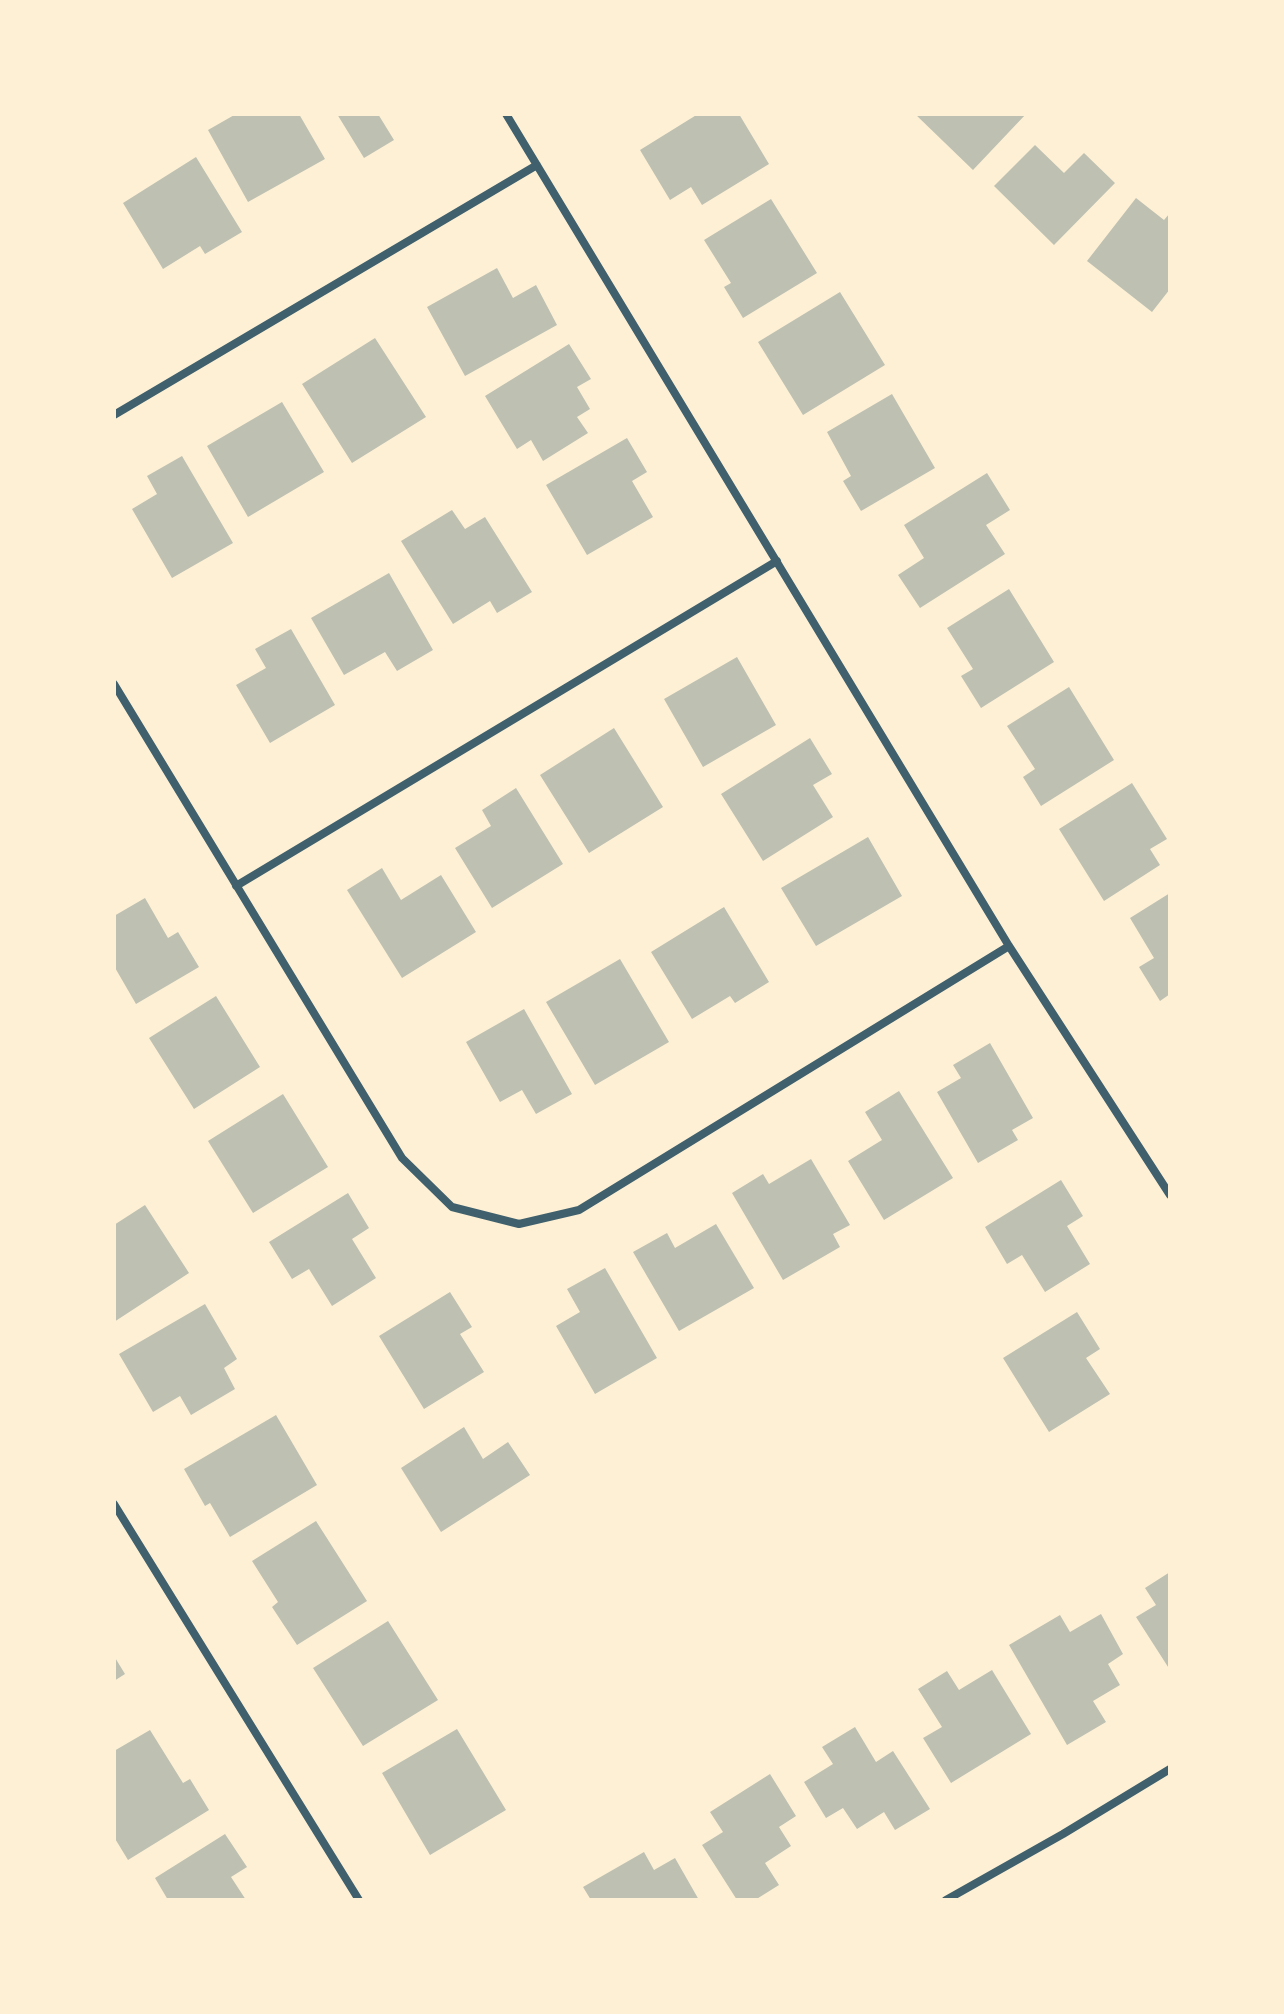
<!DOCTYPE html>
<style>
body{margin:0}
#map{position:relative;width:1284px;height:2014px;overflow:hidden;background:#fdf0d5;font-family:"Asap Condensed",sans-serif}
canvas{display:block}
.frame{position:absolute;inset:0;border:116px solid #fdf0d5;pointer-events:none}
</style>
<div id="map">
<canvas width="1284" height="2014"></canvas>
<div class="frame"></div>
</div>
<script>
const context = document.querySelector('canvas').getContext('2d');
context.lineJoin = 'round';
function fillPath(path, color) {
  context.fillStyle = color;
  context.fill(path, 'evenodd');
}
function toPath(rows) {
  const path = new Path2D();
  for (const r of rows) {
    path.moveTo(r[0], r[1]);
    for (let i = 2; i < r.length; i += 2) path.lineTo(r[i], r[i + 1]);
  }
  return path;
}
function strokePath(path, color, width, dash) {
  context.strokeStyle = color;
  context.lineWidth = width;
  context.lineCap = dash ? 'butt' : 'round';
  context.setLineDash(dash || []);
  context.stroke(path);
}
const building = toPath([
 [236,114,299,114,325,159,248,202,208,130],
 [337,114,378,114,394,140,364,158],
 [698,114,739,114,769,164,702,205,691,187,670,200,640,150],
 [915,114,1026,114,973,170],
 [1035,145,1064,173,1084,153,1115,183,1054,245,994,186],
 [196,157,242,232,205,254,200,246,163,269,123,203],
 [1136,198,1164,220,1170,213,1170,289,1152,312,1087,261],
 [771,199,817,273,743,318,724,287,731,283,704,240],
 [497,268,513,298,536,285,557,325,465,376,427,307],
 [840,292,885,365,803,415,758,342],
 [375,338,426,417,352,463,302,384],
 [569,344,591,379,577,387,590,409,577,417,588,433,543,461,531,440,517,449,485,396],
 [892,394,935,468,861,511,843,481,851,476,827,432],
 [282,402,324,472,248,517,207,446],
 [627,438,647,472,632,481,653,517,587,555,546,485],
 [182,456,233,543,172,578,132,509,157,494,147,476],
 [987,473,1010,510,986,525,1005,554,920,608,898,575,924,558,904,525],
 [452,510,465,529,485,517,532,592,497,613,490,601,453,624,401,541],
 [389,573,433,650,397,671,385,652,344,675,311,618],
 [1009,589,1054,662,981,708,961,676,973,669,947,628],
 [291,629,335,705,270,743,236,685,266,668,255,649],
 [737,657,776,725,703,767,664,699],
 [1069,687,1114,760,1041,806,1023,777,1035,769,1007,726],
 [614,728,663,807,589,853,540,775],
 [810,738,832,774,813,785,833,817,763,861,721,794],
 [1132,783,1167,839,1150,849,1160,865,1104,901,1059,829],
 [516,788,563,864,492,908,455,848,491,826,482,810],
 [868,837,902,896,816,946,781,888],
 [382,868,401,900,441,875,476,932,402,978,347,890],
 [1170,893,1170,994,1160,1001,1139,967,1154,958,1130,918],
 [145,898,168,938,178,932,199,967,136,1004,114,966,114,916],
 [724,907,769,982,735,1003,730,996,692,1019,651,952],
 [620,959,669,1042,595,1085,546,1002],
 [216,996,260,1067,194,1109,149,1038],
 [524,1009,572,1094,536,1114,522,1090,500,1102,466,1042],
 [990,1043,1033,1118,1012,1130,1018,1140,978,1163,937,1092,961,1078,953,1065],
 [899,1091,953,1178,884,1220,848,1161,882,1140,865,1112],
 [283,1094,328,1167,253,1213,208,1141],
 [811,1159,850,1225,833,1234,840,1247,783,1280,732,1193,763,1174,769,1184],
 [1061,1180,1083,1216,1067,1226,1090,1264,1045,1292,1022,1255,1007,1264,985,1227],
 [348,1193,369,1228,352,1239,376,1278,332,1306,309,1269,292,1279,269,1242],
 [145,1205,189,1273,114,1322,114,1225],
 [716,1224,754,1288,679,1331,633,1252,667,1233,675,1248],
 [605,1268,657,1358,595,1394,556,1326,580,1312,567,1289],
 [450,1292,472,1327,460,1334,484,1372,424,1409,379,1336],
 [205,1304,237,1359,224,1368,235,1389,191,1415,180,1396,153,1412,119,1354],
 [1077,1312,1100,1349,1086,1358,1110,1394,1049,1432,1003,1358],
 [276,1415,317,1485,230,1537,210,1503,205,1506,184,1469],
 [464,1427,483,1459,508,1442,530,1475,441,1532,401,1468],
 [316,1521,367,1601,297,1645,272,1607,278,1602,252,1561],
 [1170,1572,1170,1670,1136,1617,1156,1605,1145,1588],
 [1101,1614,1123,1654,1108,1664,1120,1685,1093,1701,1106,1722,1067,1745,1009,1645,1060,1615,1070,1632],
 [388,1621,438,1700,363,1746,313,1668],
 [114,1656,125,1674,114,1681],
 [992,1670,1031,1734,951,1783,923,1738,942,1727,918,1689,947,1671,959,1690],
 [855,1727,876,1762,893,1751,930,1809,895,1830,884,1812,857,1829,843,1808,826,1818,804,1782,833,1764,822,1747],
 [457,1729,506,1810,430,1855,382,1773],
 [150,1730,183,1783,190,1779,209,1810,128,1860,114,1837,114,1751],
 [770,1774,796,1816,779,1827,791,1846,765,1863,779,1885,755,1900,737,1900,702,1845,723,1832,710,1812],
 [225,1834,247,1867,231,1877,246,1900,168,1900,155,1878],
 [644,1852,654,1870,675,1858,699,1900,591,1900,583,1887]
]);
const minor = toPath([
 [506,114,1009,946,1170,1195],
 [114,415,537,165],
 [114,684,402,1158,452,1207,519,1224,579,1210,1009,946],
 [236,886,777,561],
 [114,1504,359,1900],
 [946,1900,1063,1834,1170,1769]
]);
fillPath(building, '#bec0b2');
strokePath(minor, '#3f606c', 8);
</script>
